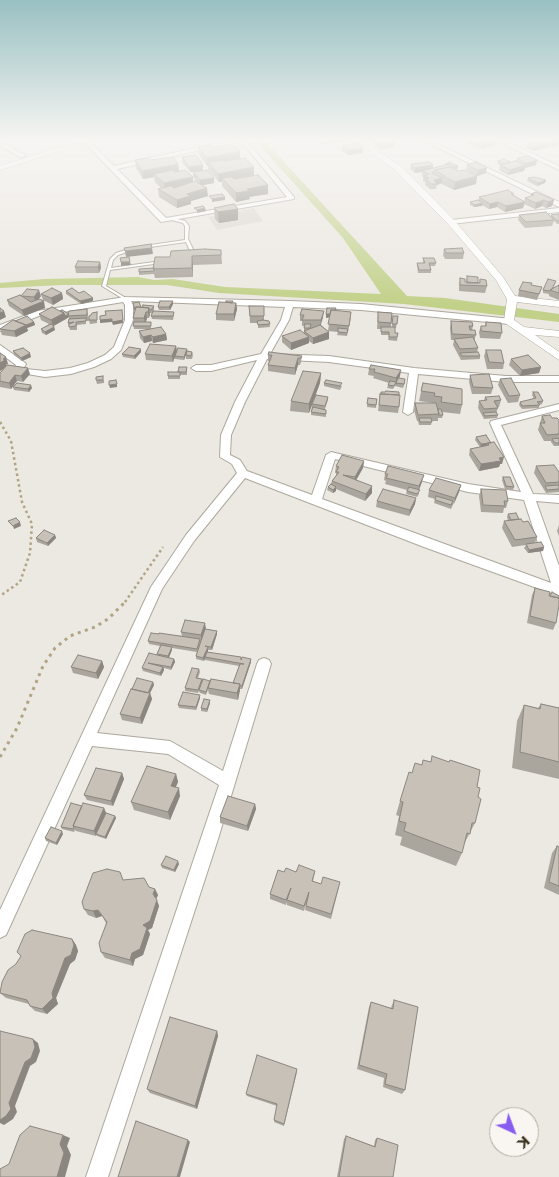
<!DOCTYPE html>
<style>
body{margin:0}
#map{position:relative;width:559px;height:1177px;overflow:hidden;background:#ece8e2;font-family:"DejaVu Sans",sans-serif}
canvas{display:block}
.north{position:absolute;left:489px;top:1107px;width:50px;height:50px;box-sizing:border-box;background:#f9f6f2;border:1px solid #aeaa9f;border-radius:50%;rotate:137deg;font-size:14px;font-weight:700;line-height:20px;text-align:center;color:#3d3722}
.north::after{content:'';display:block;margin:auto;width:18px;height:22px;background:#885bf1;clip-path:polygon(50% 0,100% 100%,50% 72%,0 100%)}
</style>
<div id="map">
<canvas width="559" height="1177"></canvas>
<div class="north">K</div>
</div>
<script>
const context = document.querySelector('canvas').getContext('2d');
context.lineJoin = 'round';
function fillPath(path, color) {
  context.fillStyle = color;
  context.fill(path, 'evenodd');
}
function toPath(rows) {
  const path = new Path2D();
  for (const r of rows) {
    path.moveTo(r[0], r[1]);
    for (let i = 2; i < r.length; i += 2) path.lineTo(r[i], r[i + 1]);
  }
  return path;
}
function strokePath(path, color, width, dash) {
  context.strokeStyle = color;
  context.lineWidth = width;
  context.lineCap = dash ? 'butt' : 'round';
  context.setLineDash(dash || []);
  context.stroke(path);
}
const built = toPath([
 [254,208,263,221,217,230,208,217]
]);
const water = toPath([
 [254,139,263,139,407,296,445,298,559,314,559,322,404,304,219,293,167,285,62,285,0,288,0,283,44,279,138,277,154,280,173,279,225,287,381,294,343,238]
]);
const pathFar1 = toPath([
 [0,422,11,441,22,502,32,524,30,553,20,582,0,596],
 [125,602,163,547]
]);
const path = toPath([
 [0,757,17,728,43,666,55,648,70,636,95,627,108,619,126,601]
]);
const lane = toPath([
 [173,218,185,221,189,226,188,239,194,251,193,252,188,256,186,256,186,254,190,251,186,242,143,248,143,246,144,246,185,240,185,226,183,223,172,220,172,218,173,218],
 [132,248,133,248,133,250,118,255,113,260,111,268,161,261,163,262,161,263,110,270,106,286,126,298,127,299,125,300,102,286,110,259,116,253,132,248]
]);
const street = toPath([
 [235,139,245,139,294,197,294,199,161,222,83,141,88,140,114,166,235,139],
 [241,141,287,197,166,218,117,169,241,141],
 [420,139,427,139,559,202,559,207,420,139],
 [493,139,501,139,559,166,559,170,493,139],
 [0,142,25,155,26,156,21,157,0,146,0,142],
 [559,208,559,212,451,224,447,222,451,220,559,208],
 [125,297,290,301,361,304,512,319,512,323,509,324,361,310,293,307,289,320,270,354,329,356,414,368,506,376,559,376,559,382,506,382,418,374,413,412,408,415,403,412,409,373,329,362,267,359,245,402,231,435,230,455,240,460,247,471,312,495,326,455,331,452,468,484,521,492,490,423,491,421,559,404,559,410,501,425,533,494,559,495,559,503,536,501,559,566,559,596,424,547,245,478,194,541,162,589,97,733,170,741,223,771,257,664,259,660,264,658,269,660,271,664,218,839,108,1177,86,1177,219,785,168,754,92,746,6,935,0,938,0,910,151,587,186,535,237,473,232,464,220,457,221,435,235,402,257,360,211,371,196,371,191,368,196,365,211,365,261,354,281,320,285,307,131,301,133,305,133,320,121,350,111,359,94,367,71,374,45,377,15,372,13,370,16,365,0,353,0,345,24,362,26,364,23,369,26,369,45,371,70,368,88,363,105,355,114,347,125,320,125,305,123,302,39,316,0,331,0,325,37,311,125,297],
 [335,459,468,492,524,500,551,583,322,499,335,459]
]);
const secondary = toPath([
 [86,139,97,139,0,170,0,166,86,139],
 [354,139,361,139,402,167,454,220,503,277,515,296,559,301,559,307,517,302,514,320,524,327,559,331,559,337,535,335,559,352,559,360,505,323,504,321,507,299,496,280,448,224,396,171,354,139]
]);
const wall = toPath([
 [315,139,341,139,341,142,320,144],
 [364,139,395,139,396,142,394,143,394,147,380,149,374,144,374,143],
 [467,139,493,139,496,140,495,145,481,149,466,142],
 [541,139,559,139,559,145,551,147,549,146,548,147,533,151,526,148,528,143,541,140],
 [342,146,363,148,363,153,348,155,342,151],
 [198,147,213,147,240,159,254,167,254,175,268,185,268,194,249,197,250,199,236,202,222,186,222,182,219,182,208,170,208,165,207,166,199,155],
 [182,157,203,165,203,170,214,178,214,183,202,185,208,196,191,201,191,204,177,208,159,197,158,189,161,188,155,182,154,177,143,179,136,168,135,160,150,160,178,164,179,172,193,177,193,182,198,183,193,177,193,172,190,172,182,162],
 [517,158,537,160,536,165,525,168,524,171,508,175,499,170,500,165,497,164,498,161,511,162,516,161],
 [411,164,433,165,433,168,445,165,445,164,458,166,458,169,455,169,459,171,477,176,476,184,454,190,442,184,442,183,437,185,436,189,430,189,425,185,425,182,423,181,423,177,422,176,422,172,415,173,410,169],
 [467,165,486,173,477,176,466,170],
 [528,178,546,180,545,183,537,186,527,181],
 [531,194,554,200,552,206,546,208,542,206,535,209,524,204,523,208,505,212,497,207,489,209,482,205,474,207,470,205,470,202,479,200,479,197,514,196,524,202,525,198,531,196],
 [214,208,238,209,238,220,219,223,215,219],
 [559,214,559,224,557,224,554,221,552,226,525,228,518,220,519,215,551,217,551,215],
 [444,249,464,253,463,259,445,259,443,255],
 [221,250,222,264,193,265,193,277,155,278,154,274,139,275,139,269,154,268,170,257],
 [423,258,436,263,435,266,430,266,431,270,431,273,418,273,417,266,417,263,423,263],
 [100,262,101,268,99,273,76,273,75,267],
 [467,276,478,283,479,283,480,279,487,286,485,293,459,291,459,285,460,278,466,283],
 [556,281,553,288,559,285,559,300,549,296,549,294,543,293,543,290],
 [542,287,537,300,518,296,519,290],
 [66,291,79,293,93,298,93,301,81,304,66,294],
 [62,293,63,299,53,305,43,300,41,294],
 [21,296,41,296,38,299,45,308,24,316,9,306,7,300],
 [173,301,173,304,170,310,159,310,158,307],
 [133,303,141,307,154,306,154,310,152,313,150,313,149,318,147,318,146,322,151,322,151,329,166,334,167,340,153,343,152,341,144,343,140,338,139,331,150,329,134,329,133,318,135,311],
 [233,303,236,303,237,309,234,321,216,320,216,314],
 [249,306,264,306,264,320,269,321,270,327,258,328,258,323,250,323],
 [87,309,89,321,86,321,86,324,77,325,77,330,70,330,68,323,69,317,54,326,55,330,46,335,42,333,41,329,49,324,41,320,39,314,60,311,69,313],
 [335,310,351,318,347,336,337,335,338,332,328,331,330,317,326,318,326,314],
 [97,312,97,323,90,324,89,320],
 [378,312,392,313,391,327,392,327,393,316,398,316,396,328,395,328,395,333,398,333,397,341,388,340,389,335,381,335,381,329,377,329],
 [174,315,173,320,152,319,151,316],
 [300,315,323,317,321,325,329,332,329,339,313,344,309,341,309,343,291,350,282,342,282,336,304,333,304,326,302,326,302,321,300,321],
 [15,321,34,322,35,325,27,328,28,331,16,337,2,335,0,329],
 [451,321,473,326,472,330,476,335,474,341,478,348,477,352,480,356,480,359,461,360,453,345,454,340,451,340,450,328],
 [486,322,502,333,500,339,480,338,479,332,481,326,485,326],
 [176,346,177,351,187,349,187,352,184,360,175,359,175,357,173,362,146,360,145,354],
 [486,350,504,363,503,369,487,369,484,356],
 [13,351,31,357,22,361,14,355],
 [141,352,135,359,123,357,122,354],
 [192,352,193,355,192,359,186,359,186,355],
 [0,353,8,364,6,364,7,365,30,374,23,382,17,381,11,389,0,387,0,373,4,368,0,371],
 [268,355,302,356,301,362,300,365,298,365,295,375,268,371,268,365,269,361,268,361],
 [511,359,541,367,539,373,520,376,509,365],
 [371,365,400,376,399,378,405,383,403,388,395,386,396,384,393,389,387,388,389,383,373,378,374,376,368,375,369,369],
 [187,367,187,375,180,375,180,379,168,379,168,376],
 [321,373,320,383,312,404,328,397,328,400,325,409,326,410,326,417,311,415,312,404,309,413,290,411,291,401],
 [470,375,493,388,491,394,472,394,469,382],
 [500,379,520,395,518,402,508,403,498,385],
 [96,380,104,380,104,383,97,384],
 [324,383,342,386,340,390,324,386],
 [423,383,462,405,460,414,442,412,443,415,442,418,438,418,438,421,432,421,431,425,419,425,418,421,417,421,414,410,415,403,433,403,419,401],
 [13,387,32,388,29,392,14,390],
 [533,392,543,401,542,404,539,405,539,408,522,409,519,405,520,402,534,399,532,395],
 [380,394,399,407,398,413,378,411],
 [485,397,501,400,499,407,497,407,498,408,496,413,498,415,497,418,484,419,478,408,479,401,484,401],
 [368,398,377,399,376,408,367,407],
 [542,416,559,420,559,446,554,446,551,442,551,441,544,441,538,430],
 [486,435,502,464,500,464,499,467,479,471,469,455,470,449,480,447,475,440,476,437],
 [364,461,363,468,356,480,372,493,365,501,336,489,336,491,333,493,327,490,328,487,331,484,332,481,336,476,336,473,335,473,336,466],
 [536,466,559,472,559,492,546,493,534,473],
 [385,474,422,482,419,490,419,494,417,497,406,494,407,490,385,484,386,481,384,480],
 [503,477,514,487,513,490,505,489,502,480],
 [461,485,459,492,451,509,434,503,435,499,428,497,429,490],
 [481,489,508,501,506,508,504,508,503,513,481,512,479,496],
 [416,498,415,504,409,516,376,507,377,501],
 [508,514,519,519,523,522,537,537,535,543,544,547,543,551,528,553,524,548,526,545,512,547,502,528,504,521,508,521,507,517],
 [559,525,559,536,557,531],
 [55,535,56,538,48,546,37,542,36,538],
 [535,588,549,596,556,623,553,630,527,623,532,595],
 [205,623,205,629,217,631,217,634,212,650,208,650,208,652,241,660,251,659,251,662,242,689,240,689,238,700,209,694,208,690,206,695,200,693,199,691,198,693,185,691,185,688,199,669,200,672,198,678,202,679,203,682,210,681,233,683,239,666,205,660,205,658,204,661,196,659,196,656,197,652,172,648,172,650,169,658,174,659,175,662,171,670,164,668,164,670,161,676,143,671,142,668,157,655,157,654,160,646,149,644,148,641,159,634,182,636,181,632],
 [102,661,104,667,98,679,73,673,71,667],
 [153,682,154,685,150,693,152,699,142,724,122,720,120,714,132,689],
 [200,698,196,710,179,708,178,705],
 [210,703,207,712,201,711,201,708],
 [541,704,559,708,559,779,512,768,517,721,524,705,538,708],
 [122,773,124,779,113,806,87,800,84,795],
 [176,774,178,782,175,787,180,796,170,820,134,810,131,802],
 [477,787,478,797,475,823,463,846,462,853,456,866,400,845,402,837,395,835,399,816,396,815,400,801],
 [255,804,256,809,248,831,220,823,220,817],
 [82,806,104,808,106,813,115,816,116,818,106,839,97,836,96,835,96,836,76,831,75,830,74,832,62,829,61,827],
 [63,834,57,845,46,841,45,838],
 [557,846,559,847,559,895,544,888,552,853],
 [179,864,175,872,162,868,161,865],
 [315,871,313,881,321,884,339,887,331,919,305,910,306,903,304,911,287,905,287,902,286,905,270,899,270,894,284,872],
 [123,880,155,889,158,895,156,899,159,906,152,928,148,930,150,934,143,955,135,959,133,966,105,958,101,952,106,923,102,916,96,918,88,915,84,909],
 [72,939,76,945,78,951,75,960,70,964,56,998,58,1004,47,1014,35,1011,30,1006,29,1004,6,998,0,993],
 [394,1000,405,1090,402,1094,383,1087,384,1078,357,1069,369,1007,371,1002,391,1008,392,1005],
 [217,1031,218,1036,197,1109,150,1093,147,1089],
 [297,1072,284,1126,274,1122,277,1106,247,1096,246,1094],
 [346,1136,374,1146,375,1140,377,1138,393,1177,337,1177,344,1139]
]);
const shadedWall = toPath([
 [320,139,341,139,341,142,320,144],
 [396,140,396,142,394,143,394,147,380,149,381,144],
 [496,140,495,145,481,149,482,143],
 [559,140,559,145,551,147,552,141],
 [550,142,548,147,533,151,535,146],
 [363,148,363,153,348,155,348,150],
 [240,151,240,159,210,165,208,162,208,165,207,166,207,158],
 [537,160,536,165,525,168,524,171,508,175,510,170,525,165,526,163],
 [178,164,179,172,154,174,154,177,143,179,142,171],
 [203,165,203,170,190,172,189,167],
 [433,165,432,171,422,171,422,172,415,173,415,168],
 [254,167,254,175,225,181,222,178,222,182,219,182,218,174],
 [487,168,486,173,477,176,478,170],
 [477,176,476,184,454,190,455,182],
 [193,177,193,185,165,192,164,183],
 [214,178,214,183,200,186,200,180],
 [442,178,442,183,437,185,437,184,434,180],
 [546,180,545,183,537,186,538,183],
 [268,185,268,194,249,197,250,199,236,202,236,193,247,189],
 [207,188,208,196,191,201,191,204,177,208,177,200,187,194],
 [225,197,225,200,212,202,212,199],
 [544,200,542,206,535,209,536,203],
 [554,200,552,206,546,208,548,202],
 [498,202,497,207,489,209,490,204],
 [525,202,523,208,505,212,506,206],
 [483,203,482,206,474,207,474,205],
 [205,208,206,211,197,213,197,210],
 [238,209,238,220,219,223,218,212],
 [152,248,153,254,126,257,125,251],
 [192,256,193,265,193,277,192,268],
 [100,262,101,268,99,273,98,267],
 [121,262,130,262,131,265,121,266],
 [39,290,41,296,36,303,34,297],
 [62,293,63,299,53,305,51,298],
 [93,298,93,301,81,304,80,301],
 [44,301,45,308,24,316,22,310],
 [173,301,173,304,170,310,169,307],
 [236,303,237,309,234,321,234,314],
 [149,308,150,314,149,318,148,312],
 [4,311,6,317,0,320,0,313],
 [324,311,323,317,320,326,321,320],
 [146,312,147,318,145,324,144,318],
 [64,313,66,319,53,326,51,320],
 [122,313,123,323,113,325,112,322,100,323,100,320],
 [335,313,334,316,326,318,326,314],
 [69,314,69,317,66,319,65,316],
 [34,322,35,325,27,328,28,331,16,337,14,331,26,325],
 [54,327,55,330,46,335,45,332],
 [329,332,329,339,313,344,313,338],
 [166,334,167,340,153,343,153,337],
 [151,335,152,341,144,343,143,337],
 [309,337,309,343,291,350,291,343],
 [176,346,177,352,173,362,172,356],
 [141,349,141,352,135,359,134,356],
 [187,349,187,352,184,360,184,357],
 [30,353,31,357,22,361,21,358],
 [6,357,8,364,6,364,7,367,0,371,0,363,3,359],
 [298,358,298,365,295,375,295,368],
 [541,367,539,373,520,376,522,370],
 [28,368,30,374,23,382,21,376],
 [401,370,400,376,396,385,396,378],
 [321,373,320,383,309,413,309,404],
 [15,375,17,381,11,389,9,383],
 [117,384,117,387,110,388,109,385],
 [31,385,32,388,29,392,28,389],
 [487,443,487,447,480,448,481,444,491,443],
 [504,457,502,464,500,464,499,467,479,471,481,464],
 [364,461,363,468,354,484,355,477],
 [424,475,422,482,418,492,419,486],
 [461,485,459,492,454,504,455,498],
 [372,486,372,493,365,501,366,494],
 [336,487,336,491,333,493,333,490],
 [416,498,415,504,409,516,410,510],
 [20,522,21,526,14,529,13,526],
 [55,535,56,538,48,546,47,543],
 [544,547,543,551,528,553,529,550],
 [205,623,206,629,201,641,201,635],
 [217,631,217,634,212,650,211,647],
 [172,647,172,650,168,659,168,656],
 [208,647,208,651,204,661,203,658],
 [174,659,175,662,171,670,171,667],
 [251,659,251,662,242,689,242,686],
 [102,661,104,667,98,679,96,673],
 [163,667,164,670,161,676,160,673],
 [153,682,154,685,150,693,152,699,142,724,140,718,148,694],
 [240,684,240,690,238,700,237,693],
 [200,695,200,698,196,710,196,707],
 [210,700,210,703,207,712,207,709],
 [122,773,124,779,113,806,111,801],
 [176,774,178,782,173,794,171,786],
 [179,788,180,796,170,820,168,812],
 [255,804,256,809,248,831,247,826],
 [104,808,106,813,96,834,96,836,94,831],
 [115,816,116,818,106,839,105,837],
 [62,831,63,834,57,845,56,843],
 [178,861,179,864,175,872,174,870],
 [155,889,158,895,155,901,153,894],
 [157,900,159,906,152,928,148,930,150,934,143,955,135,959,133,966,130,960,132,953,143,925],
 [98,910,102,916,96,918,93,911],
 [72,939,76,945,78,951,75,960,70,964,56,998,58,1004,47,1014,42,1009,52,993],
 [217,1031,218,1036,197,1109,195,1106],
 [33,1039,38,1043,40,1051,36,1062,30,1066,15,1106,17,1112,13,1119,4,1125,0,1123,0,1120,9,1103],
 [63,1135,70,1138,67,1146,71,1155,65,1177,57,1177,60,1144],
 [188,1140,190,1142,180,1177,177,1177]
]);
const building = toPath([
 [374,139,390,139,394,142,381,144,374,139],
 [473,139,493,139,496,140,482,143,473,139],
 [543,139,550,142,535,146,528,143,543,139],
 [547,139,559,139,559,140,552,141,547,139],
 [358,143,363,148,348,150,342,146,358,143],
 [211,145,213,147,234,145,240,151,207,158,198,147,211,145],
 [196,155,203,165,189,167,182,157,196,155],
 [528,156,537,160,526,163,517,158,528,156],
 [173,157,178,164,142,171,135,160,148,158,150,160,173,157],
 [245,158,254,167,218,174,208,162,223,160,225,161,245,158],
 [504,159,511,162,504,164,498,161,504,159],
 [516,161,525,165,510,170,500,165,516,161],
 [429,162,433,165,415,168,411,164,429,162],
 [450,162,458,166,454,167,449,164,447,165,445,164,450,162],
 [476,162,487,168,478,170,467,165,476,162],
 [449,164,454,167,452,168,449,167,435,170,434,172,432,173,442,178,434,180,437,184,431,184,426,179,429,178,424,176,429,174,422,171,449,164],
 [449,167,459,171,464,170,477,176,455,182,443,176,445,176,435,170,449,167],
 [173,170,175,172,185,170,193,177,164,183,154,174,173,170],
 [207,170,214,178,200,180,193,172,207,170],
 [258,175,268,185,247,189,249,191,236,193,222,178,232,177,234,179,258,175],
 [534,177,546,180,538,183,528,178,534,177],
 [195,181,207,188,187,194,190,196,177,200,158,189,171,186,174,188,195,181],
 [508,190,514,194,511,194,525,202,506,206,498,202,490,204,479,197,508,190],
 [536,192,554,200,548,202,544,200,536,203,525,198,534,195,531,194,536,192],
 [222,194,225,197,212,199,209,196,222,194],
 [478,200,483,203,474,205,470,202,478,200],
 [234,204,238,209,218,212,214,208,234,204],
 [203,206,205,208,197,210,194,208,203,206],
 [546,212,554,220,526,222,519,215,546,212],
 [559,214,559,221,558,221,551,215,559,214],
 [151,244,152,248,125,251,124,248,151,244],
 [462,248,464,253,446,253,444,249,462,248],
 [205,249,221,250,221,255,192,256,192,268,153,269,155,257,170,257,171,251,205,249],
 [129,257,130,262,121,262,120,258,129,257],
 [423,258,434,258,436,263,429,263,431,270,419,270,417,263,425,263,423,258],
 [78,261,100,262,98,267,75,267,78,261],
 [154,268,154,271,139,272,139,269,154,268],
 [467,276,478,277,478,283,467,283,467,276],
 [460,278,465,279,465,282,480,283,480,279,486,280,487,286,460,285,460,278],
 [548,279,556,281,552,289,550,290,550,291,543,290,548,279],
 [523,282,532,283,531,285,542,287,539,294,519,290,523,282],
 [559,285,559,293,550,290,559,285],
 [52,288,62,293,51,298,41,294,52,288],
 [72,288,79,293,84,291,93,298,80,301,66,291,72,288],
 [27,289,39,290,34,297,21,296,27,289],
 [20,295,31,302,39,299,44,301,22,310,7,300,20,295],
 [160,301,173,301,169,307,158,307,160,301],
 [226,301,233,301,232,303,226,302,226,301],
 [139,302,141,307,136,307,135,310,133,303,139,302],
 [219,302,236,303,234,314,216,314,219,302],
 [143,305,154,306,151,310,150,310,149,308,142,307,143,305],
 [249,306,264,306,264,316,250,316,249,306],
 [52,307,64,313,51,320,39,314,52,307],
 [136,307,149,308,148,312,146,312,144,318,133,318,136,307],
 [0,308,4,311,0,313,0,308],
 [327,308,336,308,335,310,331,310,330,314,326,314,327,308],
 [87,309,87,315,68,316,69,311,87,309],
 [302,309,324,311,321,320,302,320,304,315,300,315,302,309],
 [62,310,69,314,65,316,64,313,60,311,62,310],
 [122,310,123,320,112,322,112,319,100,320,100,316,106,315,105,311,122,310],
 [331,310,351,312,349,326,328,324,331,310],
 [153,311,174,312,173,316,151,316,153,311],
 [97,312,97,320,89,320,89,316,91,315,92,313,97,312],
 [378,312,392,313,391,323,378,322,378,312],
 [27,316,34,322,26,325,15,321,27,316],
 [393,316,398,316,397,324,392,324,393,316],
 [86,318,86,321,76,322,76,326,69,327,69,324,74,322,68,323,69,319,86,318],
 [13,320,26,325,14,331,0,329,13,320],
 [263,320,269,321,270,324,258,325,257,321,263,320],
 [451,321,472,322,473,326,469,326,470,330,475,330,476,335,452,334,451,321],
 [134,322,151,322,151,326,133,326,134,322],
 [486,322,501,323,502,333,481,331,481,326,486,326,486,322],
 [51,324,53,325,54,327,45,332,41,329,51,324],
 [305,324,311,324,310,328,304,328,305,324],
 [320,325,329,332,313,338,304,331,320,325],
 [161,327,166,334,153,337,151,335,143,337,139,331,161,327],
 [381,327,395,327,395,333,398,333,397,337,389,337,389,332,381,332,381,327],
 [338,328,348,329,347,333,338,332,338,328],
 [300,330,309,337,291,343,282,336,300,330],
 [473,337,478,348,460,349,454,339,473,337],
 [150,344,176,346,172,356,145,354,150,344],
 [129,347,141,349,134,356,122,354,129,347],
 [23,348,30,353,21,358,13,351,23,348],
 [178,348,187,349,184,357,175,356,178,348],
 [486,350,501,350,504,363,489,362,486,350],
 [187,351,192,352,191,356,186,355,187,351],
 [269,352,302,356,301,358,298,358,295,368,268,365,272,355,268,355,269,352],
 [478,352,480,356,462,356,460,353,478,352],
 [0,353,6,357,3,359,5,360,0,363,0,353],
 [528,355,541,367,522,370,511,359,528,355],
 [7,365,28,368,21,376,15,375,9,383,0,381,0,373,7,365],
 [371,365,401,370,396,378,374,372,375,369,369,369,371,365],
 [179,367,187,367,186,372,178,372,179,367],
 [303,371,321,373,309,404,291,401,303,371],
 [168,372,180,372,180,376,168,376,168,372],
 [489,374,493,388,473,387,470,375,489,374],
 [103,376,103,380,96,380,96,377,103,376],
 [398,378,405,379,404,384,396,383,398,378],
 [511,378,520,395,509,396,500,379,511,378],
 [116,380,117,384,109,385,109,381,116,380],
 [326,380,342,383,340,386,324,383,326,380],
 [390,381,396,382,394,386,388,385,390,381],
 [17,383,31,385,28,389,13,387,17,383],
 [423,383,462,389,462,405,441,402,442,397,434,396,435,393,421,391,423,383],
 [386,391,399,392,399,395,381,394,381,392,385,392,386,391],
 [533,392,538,392,543,401,537,402,540,405,522,406,520,402,536,398,533,392],
 [380,394,400,395,399,407,379,405,380,394],
 [316,395,328,397,325,406,312,404,316,395],
 [499,396,501,400,494,401,498,408,484,409,479,401,487,400,485,397,499,396],
 [368,398,377,399,376,405,367,404,368,398],
 [415,403,436,403,439,414,418,415,415,403],
 [313,407,326,410,326,414,311,412,313,407],
 [438,409,441,409,443,415,438,415,439,414,438,409],
 [496,412,498,415,485,416,483,413,496,412],
 [550,415,552,418,557,418,559,420,559,434,547,435,540,423,545,423,542,416,550,415],
 [419,418,431,418,432,422,420,422,419,418],
 [486,435,491,443,481,444,476,437,486,435],
 [559,438,559,443,555,443,552,439,559,438],
 [494,442,504,457,499,458,501,461,481,464,470,449,489,445,487,443,494,442],
 [342,455,364,461,355,477,343,475,372,486,366,494,332,481,339,472,336,472,339,467,336,466,342,455],
 [554,465,559,472,559,482,546,483,536,466,554,465],
 [388,466,424,475,419,486,386,478,388,474,385,474,388,466],
 [503,477,510,477,514,487,506,486,503,477],
 [436,478,461,485,455,498,429,490,436,478],
 [331,484,336,487,333,490,328,487,331,484],
 [559,485,559,489,547,490,545,486,559,485],
 [409,487,420,490,417,494,407,491,409,487],
 [383,489,416,498,410,510,377,501,383,489],
 [481,489,506,490,508,501,504,501,505,506,483,505,481,489],
 [436,496,453,501,451,505,435,500,436,496],
 [516,513,519,519,511,520,508,514,516,513],
 [16,518,20,522,13,526,8,521,16,518],
 [521,519,523,522,528,521,537,537,515,540,504,521,521,519],
 [44,530,55,535,47,543,36,538,44,530],
 [541,542,544,547,529,550,526,544,541,542],
 [535,588,550,592,549,596,559,598,559,605,556,623,530,616,535,588],
 [552,592,559,596,559,598,550,596,552,592],
 [185,620,205,623,201,635,181,632,185,620],
 [205,629,217,631,211,647,205,646,208,647,203,658,196,656,205,629],
 [151,633,159,634,159,633,200,639,197,649,148,641,151,633],
 [161,645,172,647,168,656,157,654,161,645],
 [207,652,241,657,241,660,242,657,251,659,242,686,240,686,240,684,233,683,240,664,244,664,205,657,207,652],
 [149,653,174,659,171,667,148,663,163,667,160,673,142,668,149,653],
 [78,655,102,661,96,673,71,667,78,655],
 [192,668,199,669,196,678,202,679,198,690,185,688,192,668],
 [137,678,153,682,148,693,132,689,137,678],
 [203,679,210,681,206,692,199,690,203,679],
 [211,679,240,684,237,693,208,688,211,679],
 [131,689,150,693,140,718,120,714,131,689],
 [183,692,200,695,196,707,178,705,183,692],
 [204,699,210,700,207,709,201,708,204,699],
 [541,704,559,708,559,762,520,752,524,705,540,709,541,704],
 [432,756,449,762,450,760,480,770,477,787,480,788,478,797,481,799,475,823,472,823,470,834,467,833,462,853,404,831,406,823,399,821,403,802,400,801,409,772,412,773,415,763,422,765,423,760,431,762,432,756],
 [147,766,176,774,171,786,179,788,168,812,131,802,147,766],
 [96,768,122,773,111,801,84,795,96,768],
 [228,796,255,804,247,826,220,817,228,796],
 [71,803,82,806,73,826,74,827,73,829,61,827,71,803],
 [83,803,104,808,94,831,73,826,83,803],
 [106,813,115,816,105,837,96,834,106,813],
 [51,827,62,831,56,843,45,838,51,827],
 [557,846,559,847,559,886,549,882,557,846],
 [166,856,178,861,174,870,161,865,166,856],
 [299,865,315,871,312,881,321,884,323,877,340,882,331,914,306,906,309,892,304,906,287,900,291,888,286,900,270,894,278,870,284,872,286,868,296,872,299,865],
 [107,869,120,872,123,880,144,878,149,887,155,889,153,894,157,900,150,921,143,925,147,928,140,949,132,953,130,960,101,952,99,943,107,922,98,910,93,911,84,909,82,902,93,873,107,869],
 [32,930,72,939,74,945,71,955,65,958,52,993,53,998,42,1009,30,1006,27,1000,0,993,2,982,8,970,16,964,21,956,17,952,25,934,32,930],
 [394,1000,418,1007,405,1090,385,1084,387,1074,359,1065,371,1002,393,1009,394,1000],
 [170,1017,217,1031,195,1106,147,1089,170,1017],
 [0,1031,33,1039,35,1047,31,1058,25,1062,9,1103,11,1109,6,1116,0,1120,0,1031],
 [257,1055,297,1069,284,1124,274,1120,277,1104,246,1094,257,1055],
 [136,1121,188,1140,177,1177,118,1177,136,1121],
 [30,1126,63,1135,60,1144,64,1153,57,1177,0,1177,0,1169,9,1164,20,1135,30,1126],
 [346,1136,375,1147,377,1138,398,1145,393,1177,339,1177,346,1136]
]);
fillPath(built, '#dcd7d0');
fillPath(water, '#c2d18a');
strokePath(lane, '#ada89d', 2);
strokePath(street, '#ada89d', 2);
strokePath(secondary, '#afa998', 1);
strokePath(pathFar1, '#b0a482', 2.5, [2.5, 3]);
strokePath(path, '#b0a482', 3, [3, 4.5]);
fillPath(lane, '#fff');
fillPath(street, '#fff');
fillPath(secondary, '#fff');
fillPath(wall, '#aba69d');
fillPath(shadedWall, '#8b8780');
fillPath(building, '#c7c1b7');
strokePath(building, '#8b8780', 1);
const sky = context.createLinearGradient(0, 0, 0, 304);
sky.addColorStop(0, '#99c0c2');
sky.addColorStop(0.46, '#f6f5f2');
sky.addColorStop(1, '#f6f5f200');
context.fillStyle = sky;
context.fillRect(0, 0, 559, 304);
</script>
